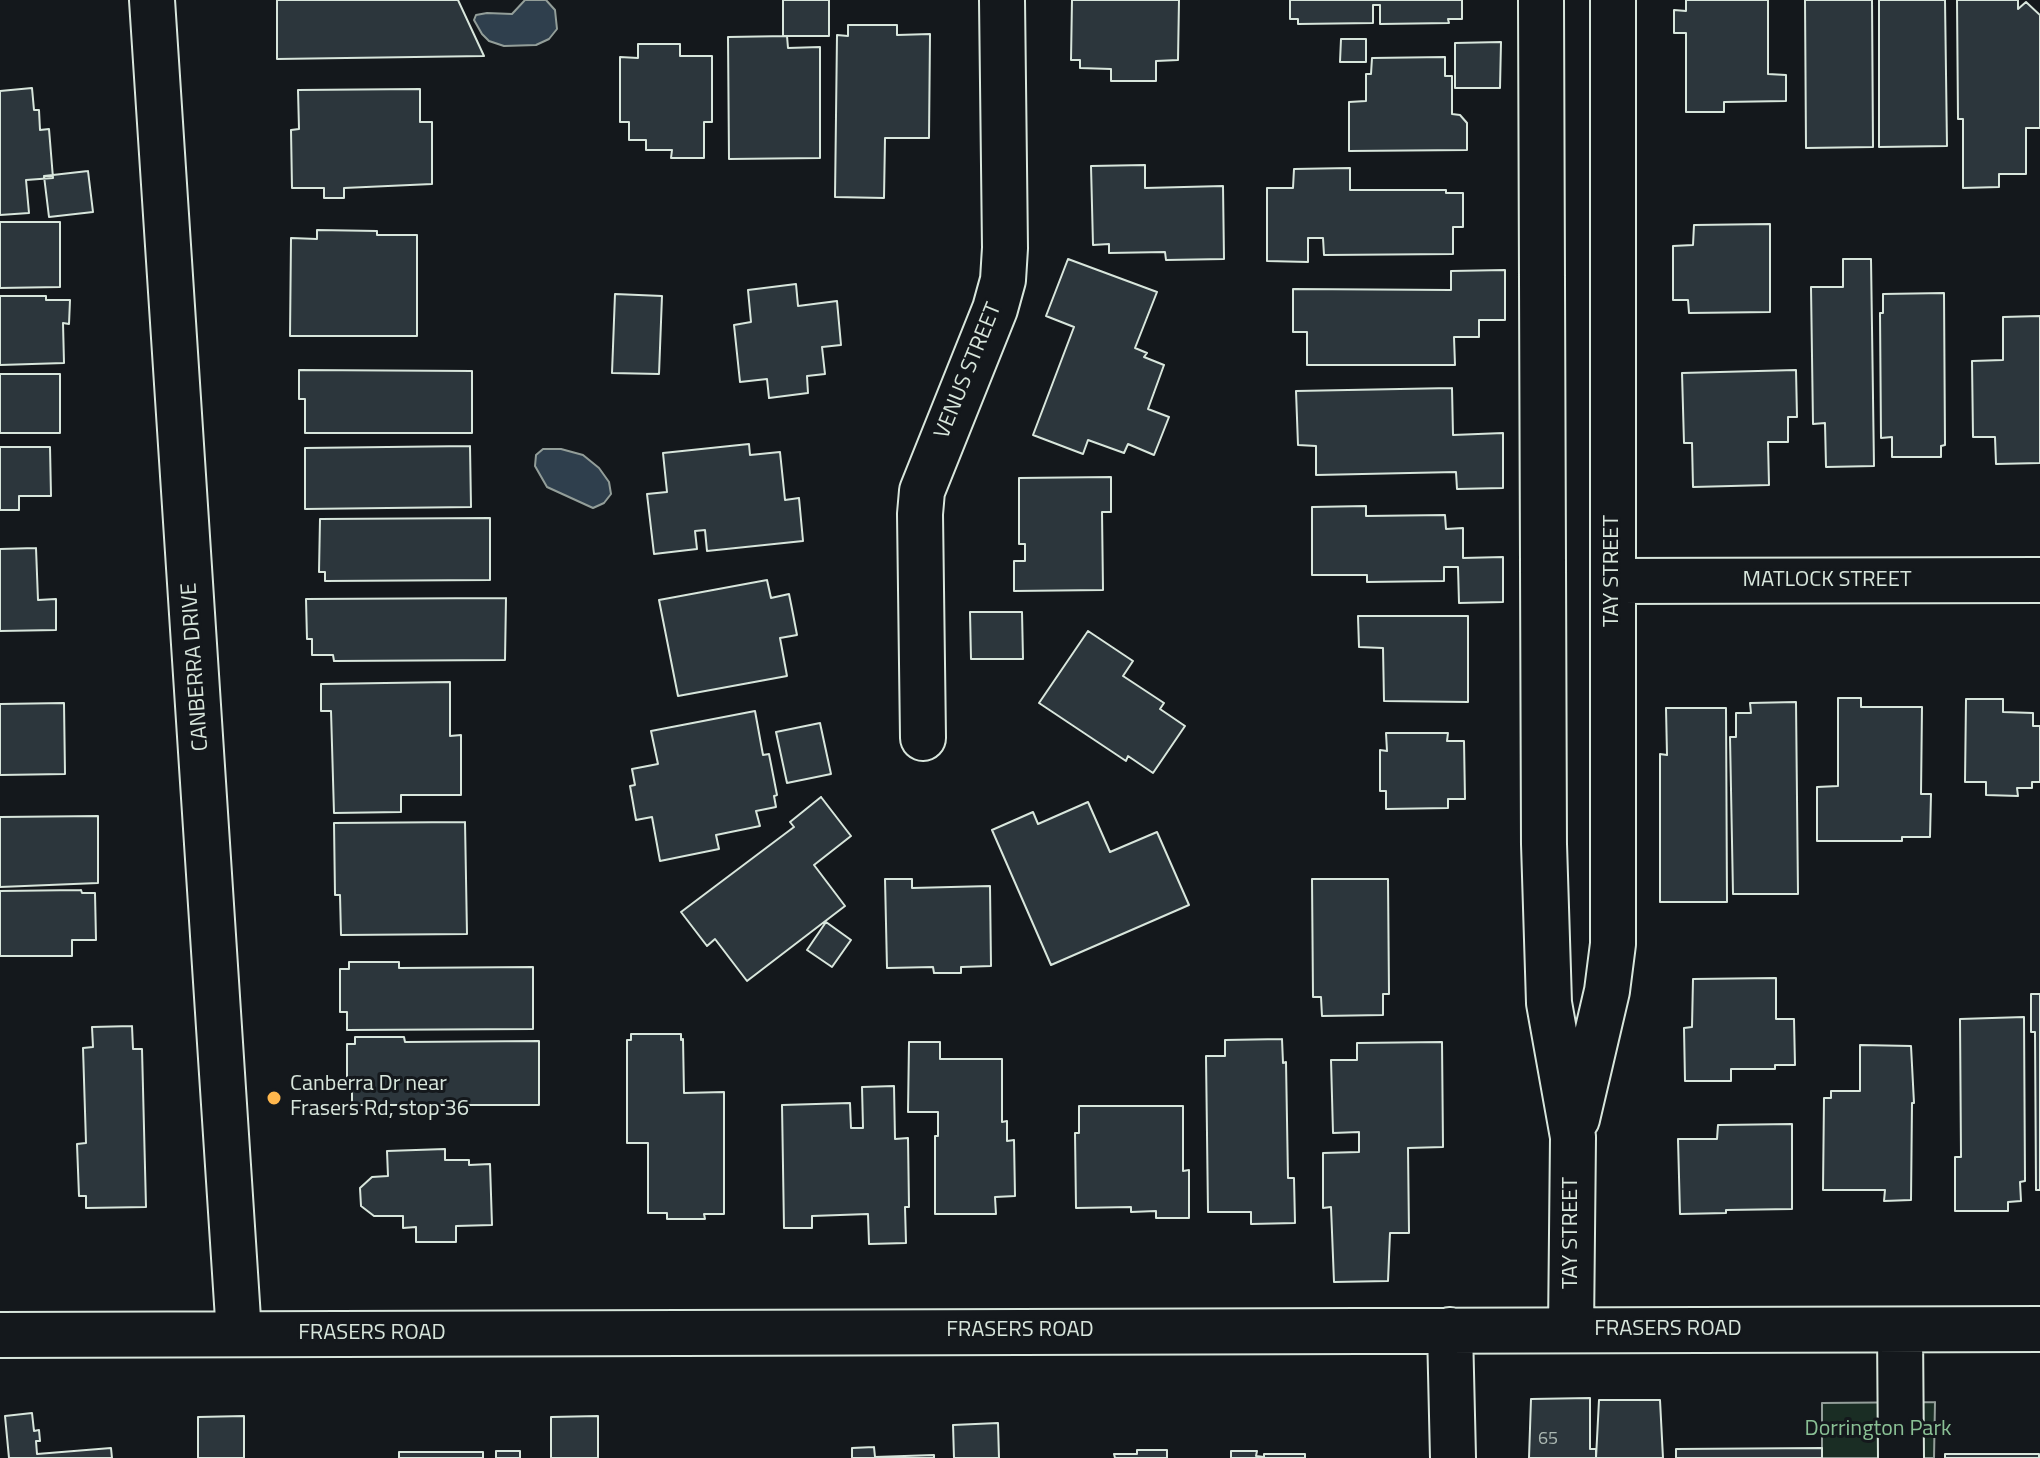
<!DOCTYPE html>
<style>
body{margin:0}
canvas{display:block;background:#14181c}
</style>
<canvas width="2040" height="1458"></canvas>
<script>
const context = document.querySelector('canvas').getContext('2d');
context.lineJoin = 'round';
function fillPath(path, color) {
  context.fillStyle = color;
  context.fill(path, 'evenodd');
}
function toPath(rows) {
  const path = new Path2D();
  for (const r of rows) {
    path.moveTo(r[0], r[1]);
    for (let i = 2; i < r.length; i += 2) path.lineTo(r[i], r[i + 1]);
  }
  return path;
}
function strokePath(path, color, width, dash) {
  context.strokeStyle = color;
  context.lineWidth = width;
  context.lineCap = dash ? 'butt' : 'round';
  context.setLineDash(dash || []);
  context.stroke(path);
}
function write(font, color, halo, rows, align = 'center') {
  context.font = font + ' "Titillium Web",sans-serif';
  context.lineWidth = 6;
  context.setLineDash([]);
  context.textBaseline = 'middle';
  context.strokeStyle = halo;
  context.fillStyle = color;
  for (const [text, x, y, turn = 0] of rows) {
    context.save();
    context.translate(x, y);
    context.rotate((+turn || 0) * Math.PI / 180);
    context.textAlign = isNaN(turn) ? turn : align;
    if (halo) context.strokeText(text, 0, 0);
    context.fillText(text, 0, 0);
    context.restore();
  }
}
const green = toPath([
 [1935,1402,1934,1458,1822,1458,1822,1403,1935,1402]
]);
const water = toPath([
 [525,0,546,0,555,10,557,29,549,39,536,45,504,46,489,41,482,34,474,20,476,15,487,13,512,14,525,0],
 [543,449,561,449,583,455,599,468,609,482,611,494,604,503,593,508,547,487,535,466,536,455,543,449]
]);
const building = toPath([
 [277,0,458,0,484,56,277,59,277,0],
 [783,0,829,0,829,36,783,36,783,0],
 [1072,0,1179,0,1178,60,1156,61,1156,81,1111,81,1111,69,1080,68,1080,60,1071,60,1072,0],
 [1290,0,1462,0,1462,19,1448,19,1449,23,1380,24,1380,5,1373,5,1373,23,1298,24,1298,19,1290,19,1290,0],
 [1686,0,1768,0,1768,74,1786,75,1786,101,1724,102,1724,112,1686,112,1686,33,1674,33,1674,10,1686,11,1686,0],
 [1805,0,1872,0,1873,147,1806,148,1805,0],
 [1879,0,1945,0,1947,146,1879,147,1879,0],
 [1957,0,2018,0,2018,9,2026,2,2040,15,2040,128,2026,128,2026,174,1999,174,1999,187,1963,188,1963,119,1958,119,1957,0],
 [848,25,897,25,897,35,930,34,929,138,885,138,884,198,835,197,837,35,848,36,848,25],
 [787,36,788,48,820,47,820,158,729,159,728,37,787,36],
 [1341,39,1366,39,1366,62,1340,62,1341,39],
 [1501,42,1500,88,1455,88,1455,43,1501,42],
 [638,44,680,44,680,56,712,56,712,122,704,122,704,158,671,158,672,150,646,150,646,140,629,140,629,122,620,122,620,57,638,58,638,44],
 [1445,57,1445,76,1452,76,1452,114,1460,115,1467,123,1467,150,1349,151,1349,102,1366,101,1366,74,1371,74,1372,58,1445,57],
 [32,88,34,110,39,110,40,130,49,129,53,178,26,180,29,213,0,215,0,91,32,88],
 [420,89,420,122,432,122,432,184,344,188,344,198,324,198,324,188,292,188,291,130,299,129,298,90,420,89],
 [1145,165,1145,188,1223,186,1224,259,1166,260,1165,252,1109,253,1109,244,1093,245,1091,166,1145,165],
 [1350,168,1350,190,1446,190,1446,193,1463,193,1463,227,1453,227,1453,254,1324,255,1323,238,1308,238,1308,262,1267,261,1267,188,1293,188,1294,169,1350,168],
 [88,171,93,212,49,217,44,176,88,171],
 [0,222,60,222,60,287,0,288,0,222],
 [1770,224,1770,312,1689,313,1688,300,1673,300,1673,246,1693,245,1694,225,1770,224],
 [317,230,377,231,377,235,417,235,417,336,290,336,291,238,317,239,317,230],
 [1068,259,1157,292,1135,348,1147,353,1144,357,1164,365,1148,409,1169,417,1154,455,1128,444,1124,453,1088,440,1083,454,1033,435,1074,327,1046,316,1068,259],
 [1843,259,1871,259,1874,466,1826,467,1825,423,1813,424,1811,287,1843,287,1843,259],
 [1505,270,1505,320,1479,320,1479,337,1454,337,1455,365,1307,365,1307,332,1293,332,1293,289,1451,290,1451,271,1505,270],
 [796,284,798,306,837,301,841,345,822,347,825,374,807,376,808,393,769,398,767,379,740,382,734,325,751,322,748,290,796,284],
 [1944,293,1945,445,1941,446,1941,457,1892,457,1892,437,1881,438,1880,313,1883,313,1883,294,1944,293],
 [615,294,662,296,659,374,612,373,615,294],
 [0,296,46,296,46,300,70,300,69,324,63,323,64,363,0,365,0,296],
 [2040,316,2040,463,1996,464,1995,437,1973,437,1972,361,2003,360,2003,317,2040,316],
 [299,370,472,371,472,433,305,433,305,399,299,399,299,370],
 [1796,370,1797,417,1788,417,1788,442,1768,442,1769,485,1693,487,1692,443,1684,443,1682,373,1796,370],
 [0,374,60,374,60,433,0,433,0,374],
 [1452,388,1453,435,1503,433,1503,488,1457,489,1456,472,1316,475,1316,446,1298,445,1296,391,1452,388],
 [749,444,750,455,780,452,785,500,799,498,803,541,707,551,705,530,695,531,697,549,654,554,647,494,667,492,663,453,749,444],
 [470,446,471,507,305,509,305,448,470,446],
 [0,447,50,447,51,496,19,496,19,510,0,510,0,447],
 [1111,477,1111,512,1102,512,1103,590,1014,591,1014,561,1025,561,1025,544,1019,544,1019,478,1111,477],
 [1366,506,1366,516,1445,515,1446,529,1463,528,1463,558,1503,557,1503,602,1459,603,1458,567,1444,567,1444,581,1367,582,1367,575,1312,575,1312,507,1366,506],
 [490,518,490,580,325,581,325,572,319,572,320,519,490,518],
 [36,548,38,600,56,599,56,630,0,631,0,549,36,548],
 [767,580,771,598,789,594,793,614,797,635,780,638,787,676,678,696,659,600,767,580],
 [506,598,505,660,334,661,333,655,312,655,312,639,307,639,306,599,506,598],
 [970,612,1022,612,1023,659,971,659,970,612],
 [1358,616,1468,616,1468,702,1384,701,1383,648,1359,647,1358,616],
 [1088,631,1133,661,1123,676,1164,703,1160,709,1185,726,1153,773,1128,756,1126,761,1039,703,1088,631],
 [450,682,450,736,461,735,461,795,401,795,401,812,334,813,331,711,321,711,321,684,450,682],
 [1838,698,1861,698,1861,707,1922,707,1921,794,1931,794,1930,837,1902,837,1902,841,1817,841,1817,787,1838,786,1838,698],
 [1966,699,2003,699,2003,712,2033,713,2033,726,2040,726,2040,782,2032,782,2032,788,2017,788,2018,796,1986,795,1986,782,1965,782,1966,699],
 [1796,702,1798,894,1733,894,1730,737,1736,737,1736,713,1751,713,1750,703,1796,702],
 [64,703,65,774,0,775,0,704,64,703],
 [1666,708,1726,708,1727,902,1660,902,1660,754,1667,755,1666,708],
 [755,711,763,755,769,754,777,795,774,796,776,807,756,811,760,826,716,835,719,849,660,861,652,817,636,820,630,786,635,785,632,769,658,764,651,731,755,711],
 [820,723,831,774,787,783,776,732,820,723],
 [1386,733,1448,733,1447,741,1464,741,1465,799,1448,799,1448,808,1386,809,1386,791,1380,791,1380,750,1387,751,1386,733],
 [821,797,851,836,814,865,845,906,747,981,715,939,707,946,681,912,794,827,790,822,821,797],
 [1088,802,1110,852,1157,832,1189,905,1051,965,992,830,1033,812,1038,824,1088,802],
 [98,816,98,883,0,887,0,817,98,816],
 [465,822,467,934,341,935,340,895,335,895,334,823,465,822],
 [885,879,912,879,912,888,990,886,991,966,961,967,961,973,934,973,933,967,887,968,885,879],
 [1312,879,1388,879,1389,994,1383,994,1383,1015,1322,1016,1321,997,1313,997,1312,879],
 [81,890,82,893,95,893,96,940,72,940,72,956,0,956,0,891,81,890],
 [826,922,851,940,832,967,807,950,826,922],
 [349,962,399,962,399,968,533,967,533,1029,347,1030,347,1012,340,1012,340,969,349,969,349,962],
 [1776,978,1776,1019,1794,1019,1795,1065,1775,1065,1775,1069,1731,1069,1731,1081,1685,1081,1684,1028,1692,1027,1693,979,1776,978],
 [2031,994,2040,994,2040,1190,2036,1190,2035,1032,2031,1032,2031,994],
 [2024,1017,2025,1181,2020,1182,2021,1201,2008,1202,2008,1211,1955,1211,1955,1157,1961,1157,1960,1019,2024,1017],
 [132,1026,133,1049,142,1049,146,1207,86,1208,86,1196,79,1196,77,1144,86,1143,83,1048,93,1047,92,1027,132,1026],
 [631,1034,681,1034,681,1040,683,1039,684,1093,724,1092,724,1214,704,1214,705,1219,667,1219,667,1213,648,1213,648,1143,627,1143,627,1040,631,1040,631,1034],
 [355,1037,404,1037,405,1042,539,1041,539,1105,352,1105,352,1084,347,1084,347,1044,355,1044,355,1037],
 [1282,1039,1283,1063,1286,1062,1288,1178,1294,1178,1295,1223,1251,1224,1251,1212,1208,1212,1206,1056,1225,1056,1225,1040,1282,1039],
 [909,1042,940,1042,940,1059,1002,1059,1002,1122,1007,1121,1007,1141,1014,1140,1015,1196,995,1197,996,1214,935,1214,935,1136,938,1136,938,1112,908,1112,909,1042],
 [1442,1042,1443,1147,1408,1148,1409,1233,1390,1233,1388,1281,1334,1282,1331,1207,1323,1208,1323,1153,1359,1152,1359,1132,1333,1133,1331,1060,1357,1060,1357,1043,1442,1042],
 [1860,1045,1911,1046,1914,1103,1912,1103,1911,1200,1884,1201,1885,1190,1823,1190,1824,1098,1831,1098,1831,1091,1860,1091,1860,1045],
 [894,1086,895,1139,908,1138,909,1207,905,1207,906,1243,869,1244,868,1214,812,1216,812,1228,784,1228,782,1105,850,1103,851,1128,863,1128,862,1087,894,1086],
 [1079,1106,1183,1106,1183,1171,1189,1170,1189,1218,1156,1218,1156,1211,1131,1212,1131,1207,1076,1208,1075,1133,1079,1133,1079,1106],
 [1792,1124,1792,1209,1726,1210,1726,1213,1680,1214,1678,1139,1717,1139,1718,1125,1792,1124],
 [445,1149,445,1160,469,1160,469,1165,490,1164,492,1225,456,1226,456,1242,416,1242,416,1227,403,1228,403,1216,374,1216,361,1206,360,1188,372,1177,388,1176,387,1151,445,1149],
 [1590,1398,1590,1449,1596,1449,1596,1458,1529,1458,1531,1399,1590,1398],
 [1599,1400,1660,1400,1663,1458,1596,1458,1599,1400],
 [32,1413,34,1431,39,1430,40,1441,36,1441,37,1454,111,1448,112,1458,9,1458,5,1416,32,1413],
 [244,1416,244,1458,198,1458,198,1417,244,1416],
 [598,1416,598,1458,551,1458,551,1417,598,1416],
 [998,1423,999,1458,954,1458,953,1425,998,1423],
 [874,1447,875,1457,934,1455,934,1458,852,1458,852,1448,874,1447],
 [1822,1448,1822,1458,1676,1458,1676,1449,1822,1448],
 [1137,1450,1167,1450,1167,1458,1115,1458,1114,1454,1137,1454,1137,1450],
 [496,1451,520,1451,520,1458,496,1458,496,1451],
 [1231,1451,1257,1451,1256,1456,1264,1457,1264,1454,1305,1454,1305,1458,1231,1458,1231,1451],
 [399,1452,483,1452,483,1458,399,1458,399,1452],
 [1945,1454,2039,1454,2039,1458,1945,1458,1945,1454]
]);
const minor = toPath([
 [152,0,239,1334],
 [1541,0,1544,844,1549,1003,1573,1137,1571,1330],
 [1613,581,2040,580],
 [923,738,920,514,922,491,995,309,1003,280,1005,248,1002,0],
 [1577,1119,1607,991,1613,944,1613,0],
 [1450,1330,1453,1458],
 [1900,1330,1901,1458],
 [0,1335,2040,1329]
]);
const markers = [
 [274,1098,8,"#ffb74d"]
];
const numberNames = [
 ["65",1548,1440]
];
const streetNames = [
 ["VENUS STREET",969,371,-68],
 ["TAY STREET",1613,571,-90],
 ["MATLOCK STREET",1827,581],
 ["CANBERRA DRIVE",196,667,-94],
 ["TAY STREET",1572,1233,-90],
 ["FRASERS ROAD",1668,1330],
 ["FRASERS ROAD",1020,1331],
 ["FRASERS ROAD",372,1334]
];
const poiNames = [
 ["Canberra Dr near",290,1085],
 ["Frasers Rd, stop 36",290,1110]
];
const parkNames = [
 ["Dorrington Park",1878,1430]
];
fillPath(green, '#1a2d24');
strokePath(green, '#939e99', 2);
fillPath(water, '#2f3f4d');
strokePath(water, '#939e99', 2);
fillPath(building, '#2c363c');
strokePath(building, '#d8e6dc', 2);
strokePath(minor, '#d8e6dc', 48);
strokePath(minor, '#14181c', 44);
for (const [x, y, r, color] of markers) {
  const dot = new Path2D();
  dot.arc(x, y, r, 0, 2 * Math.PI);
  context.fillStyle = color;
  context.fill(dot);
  strokePath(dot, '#14181c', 3);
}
write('18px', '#adbab4', null, numberNames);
write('22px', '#d8e6dc', '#14181c', streetNames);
write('22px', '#d8e6dc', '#14181c', poiNames, 'left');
write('22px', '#8ac095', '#14181c', parkNames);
</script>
